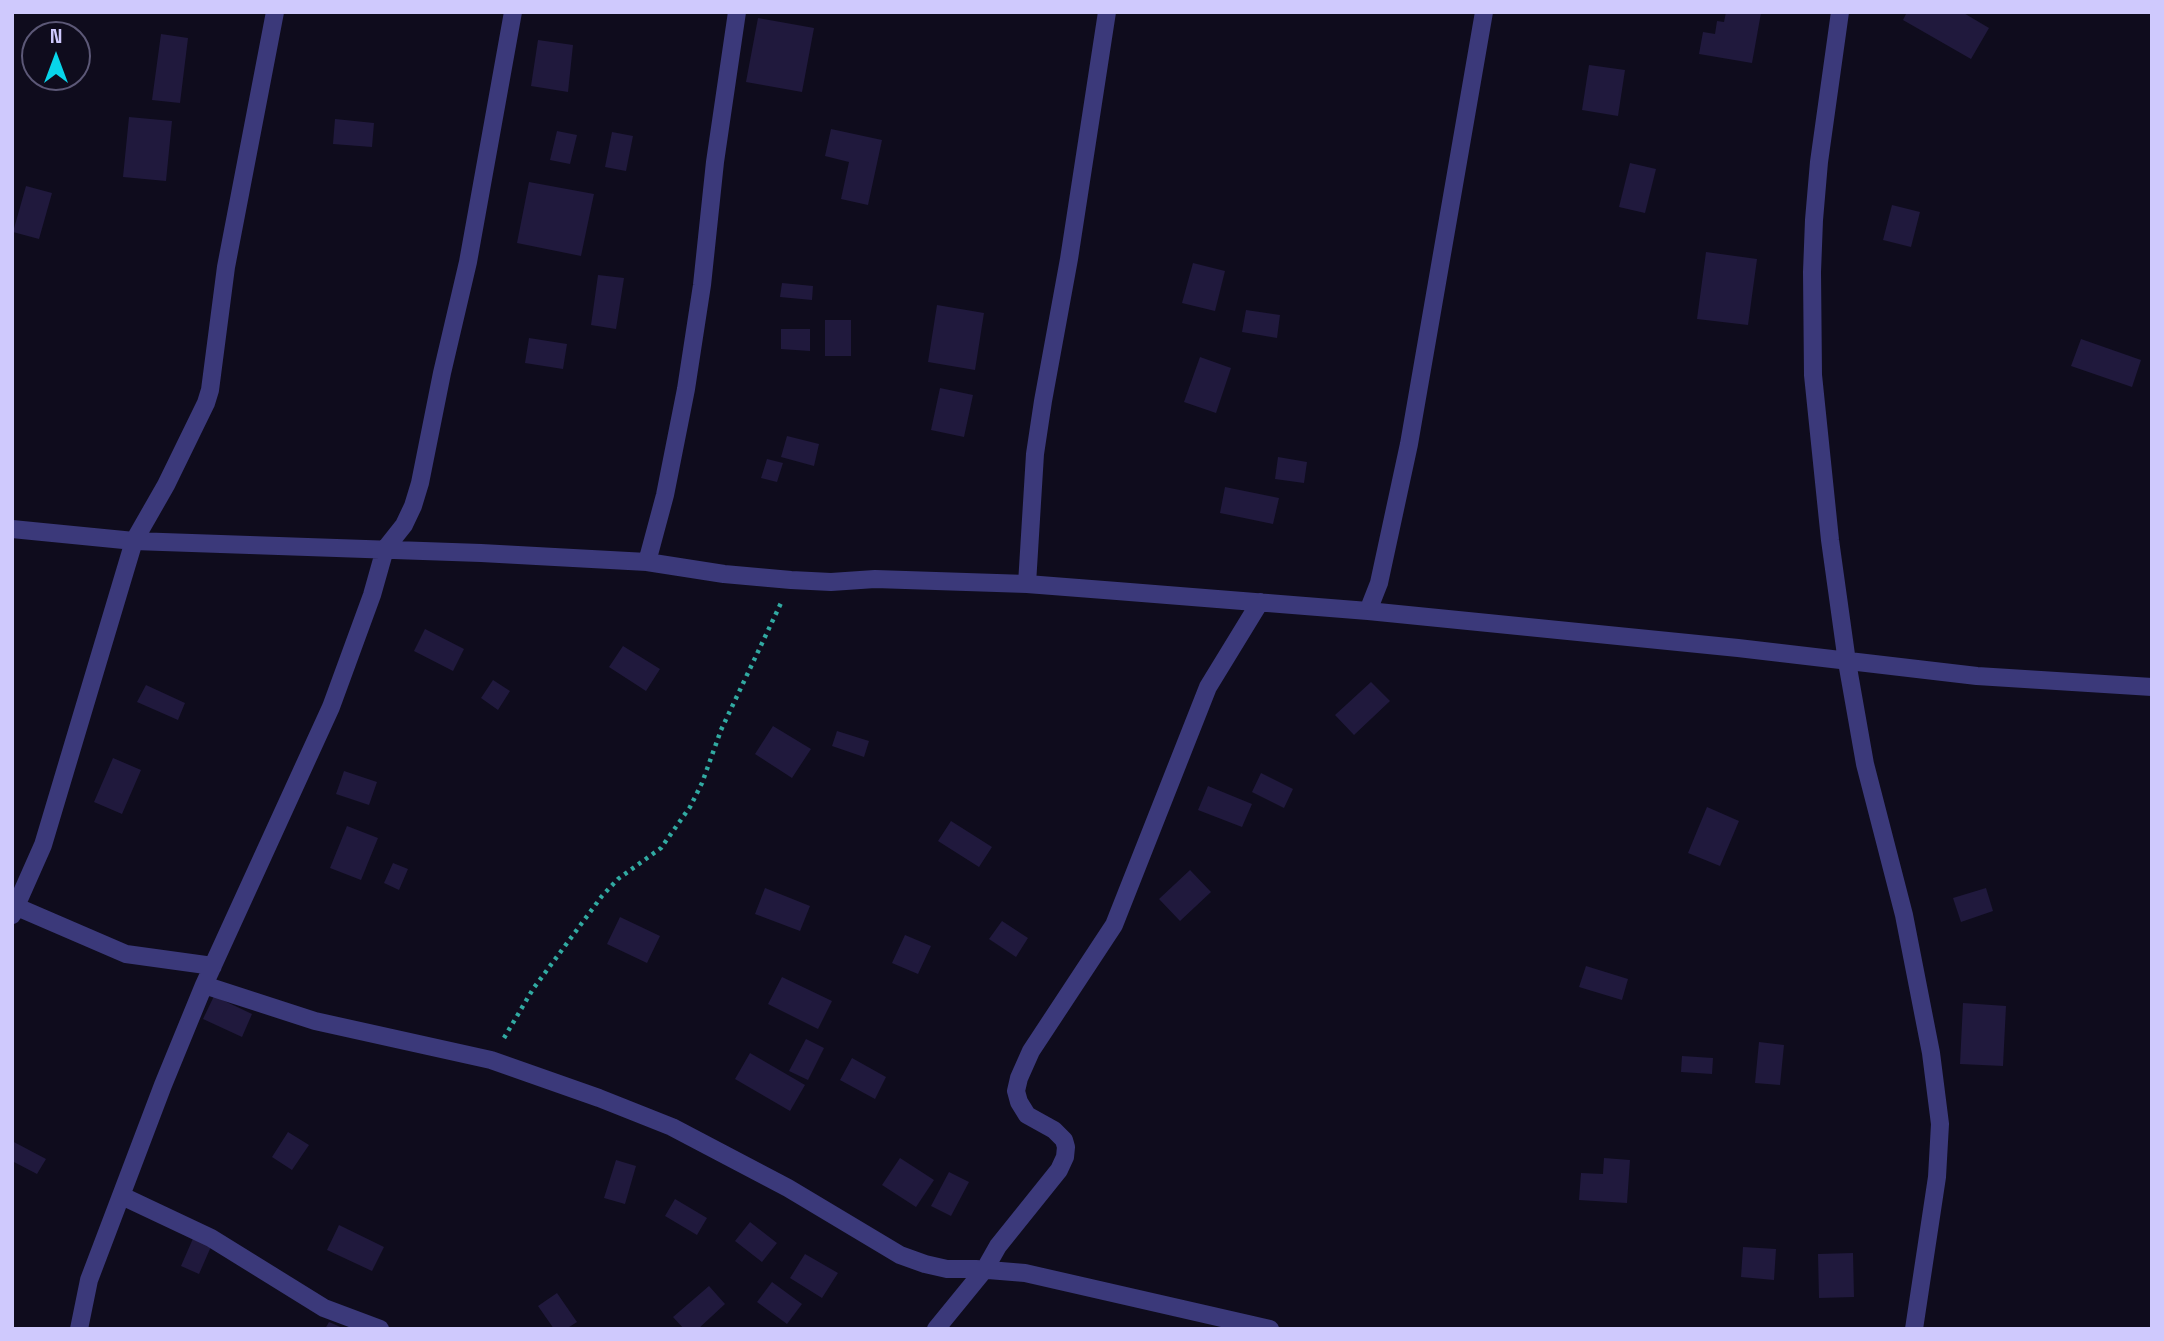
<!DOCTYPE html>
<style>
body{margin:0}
#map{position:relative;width:2164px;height:1341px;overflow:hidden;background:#0f0c1d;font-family:"Space Grotesk",sans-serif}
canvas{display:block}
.frame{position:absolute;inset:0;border:14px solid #cfc9fd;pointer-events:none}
.north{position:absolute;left:21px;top:21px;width:70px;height:70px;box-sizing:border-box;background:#0f0c1d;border:2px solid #5c5877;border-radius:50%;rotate:0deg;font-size:19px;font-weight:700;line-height:28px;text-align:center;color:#cfc9fd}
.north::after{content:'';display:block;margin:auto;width:24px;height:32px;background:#08d5ea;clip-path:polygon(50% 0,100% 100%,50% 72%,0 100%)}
</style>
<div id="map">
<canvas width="2164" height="1341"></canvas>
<div class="frame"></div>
<div class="north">N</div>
</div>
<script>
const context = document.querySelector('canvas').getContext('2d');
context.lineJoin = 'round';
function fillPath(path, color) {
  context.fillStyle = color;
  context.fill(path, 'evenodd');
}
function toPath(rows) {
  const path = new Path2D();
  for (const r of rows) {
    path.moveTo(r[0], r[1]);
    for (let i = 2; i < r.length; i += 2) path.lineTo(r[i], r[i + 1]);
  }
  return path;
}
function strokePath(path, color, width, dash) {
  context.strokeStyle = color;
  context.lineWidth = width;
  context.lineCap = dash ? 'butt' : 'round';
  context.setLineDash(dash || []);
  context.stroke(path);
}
const building = toPath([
 [1726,12,1761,13,1752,63,1699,54,1703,32,1715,34,1717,21,1724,22],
 [1907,12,1962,12,1989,28,1971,59,1903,20],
 [758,18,814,28,802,92,746,82],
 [161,34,188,38,180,103,152,100],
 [538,40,573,45,568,92,531,86],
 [1589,65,1625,70,1618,116,1582,110],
 [129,117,172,121,166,181,123,177],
 [335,119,374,123,372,147,333,144],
 [831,129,882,140,868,205,841,199,849,162,825,156],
 [557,131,577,135,570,164,550,160],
 [612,132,633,136,626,171,605,167],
 [1630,163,1656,169,1645,213,1619,207],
 [529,182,594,194,581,256,517,243],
 [26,186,52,193,39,239,13,232],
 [1892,205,1920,212,1911,247,1883,240],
 [1706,252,1757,259,1748,325,1697,319],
 [1193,263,1225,271,1215,311,1182,303],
 [598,275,624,278,616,329,591,325],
 [782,283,813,286,812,300,780,297],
 [937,305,984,313,975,370,928,362],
 [1246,310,1280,315,1277,338,1242,332],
 [825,320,851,320,851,356,825,356],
 [781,329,810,329,810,351,781,349],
 [529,338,567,344,563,369,525,363],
 [2081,339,2141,360,2132,387,2071,366],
 [1200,357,1231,368,1216,413,1184,402],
 [940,388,973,395,964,437,931,430],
 [787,436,819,444,814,466,781,457],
 [1278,457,1307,462,1304,483,1275,479],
 [767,459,783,463,777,482,761,478],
 [1225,487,1279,498,1273,524,1220,513],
 [425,629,464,649,453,671,414,651],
 [623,646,660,669,646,691,609,667],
 [493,680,510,691,498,710,481,698],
 [1371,682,1390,701,1354,735,1335,715],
 [146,685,185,703,178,720,137,702],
 [773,726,811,749,792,778,755,754],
 [837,731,869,741,864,757,832,746],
 [113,758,141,770,122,814,94,802],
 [344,771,377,782,369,805,336,794],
 [1261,773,1293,789,1284,808,1252,792],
 [1208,786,1252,804,1242,827,1198,810],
 [1707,807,1739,821,1720,866,1688,853],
 [951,821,992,847,979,867,938,841],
 [347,826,378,838,361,880,330,868],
 [393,863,408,869,399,890,384,883],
 [1190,870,1211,892,1180,921,1159,899],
 [765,888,810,906,800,931,755,914],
 [1986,888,1993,911,1961,922,1953,898],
 [620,917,660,936,647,963,607,944],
 [1002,921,1028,938,1016,957,989,939],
 [905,935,931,946,918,974,892,963],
 [1586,966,1628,979,1622,1000,1579,987],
 [782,977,832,1001,818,1029,768,1004],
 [214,996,252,1014,242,1037,203,1019],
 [1963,1003,2006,1006,2003,1066,1960,1064],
 [806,1039,824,1048,808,1080,789,1071],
 [1759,1042,1784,1045,1780,1085,1755,1083],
 [750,1053,805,1085,790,1111,735,1079],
 [1682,1056,1713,1058,1712,1074,1681,1072],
 [852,1058,886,1077,875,1099,840,1080],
 [288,1132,309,1145,292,1170,272,1157],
 [12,1141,46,1159,37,1174,12,1161],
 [900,1158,934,1180,916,1207,882,1185],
 [1604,1158,1630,1160,1627,1203,1579,1200,1581,1173,1603,1174],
 [616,1160,636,1166,625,1204,604,1198],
 [949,1172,969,1182,951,1216,931,1206],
 [675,1199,707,1218,697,1235,665,1216],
 [750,1222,777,1243,762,1262,735,1241],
 [339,1225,384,1247,372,1271,327,1250],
 [195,1234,213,1242,199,1274,181,1266],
 [1743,1247,1776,1249,1774,1280,1741,1277],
 [1853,1253,1854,1297,1819,1298,1818,1254],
 [805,1254,838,1273,822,1298,790,1278],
 [772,1282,802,1304,787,1324,757,1302],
 [709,1286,725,1304,698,1329,684,1329,673,1317],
 [557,1293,577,1322,566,1329,554,1329,538,1306],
 [329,1322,345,1329,325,1329]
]);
const path = toPath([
 [504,1038,533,989,602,896,618,879,661,848,690,807,702,783,721,730,781,603]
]);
const minor = toPath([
 [1840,12,1819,162,1814,220,1812,272,1813,375,1830,540,1847,662,1865,764,1904,915,1931,1053,1940,1124,1937,1177,1914,1329],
 [12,529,134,541,481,553,647,562,724,574,791,580,831,582,875,579,1027,584,1117,591,1368,611,1738,648,1977,676,2152,687],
 [647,562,665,495,686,389,702,285,715,162,737,12],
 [1027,584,1035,454,1043,401,1069,259,1107,12],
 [1368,611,1379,583,1409,444,1484,12],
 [17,907,126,954,213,966],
 [12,915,43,845,134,541,166,485,206,403,210,390,226,267,275,12],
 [204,985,315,1021,491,1060,599,1098,672,1127,788,1188,900,1255,925,1264,947,1269,976,1269,1025,1273,1270,1329],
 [122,1196,211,1238,324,1308,380,1329],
 [79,1329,89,1280,163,1085,204,985,331,707,372,595,385,549,404,525,413,506,420,483,442,373,468,262,513,12],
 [936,1329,985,1269,998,1246,1059,1170,1065,1157,1066,1147,1064,1140,1054,1130,1027,1115,1019,1102,1016,1091,1019,1078,1031,1051,1114,925,1208,687,1260,602]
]);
fillPath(building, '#20193d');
strokePath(path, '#31aaa2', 4.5, [3.5, 5]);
strokePath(minor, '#3b397a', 18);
</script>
